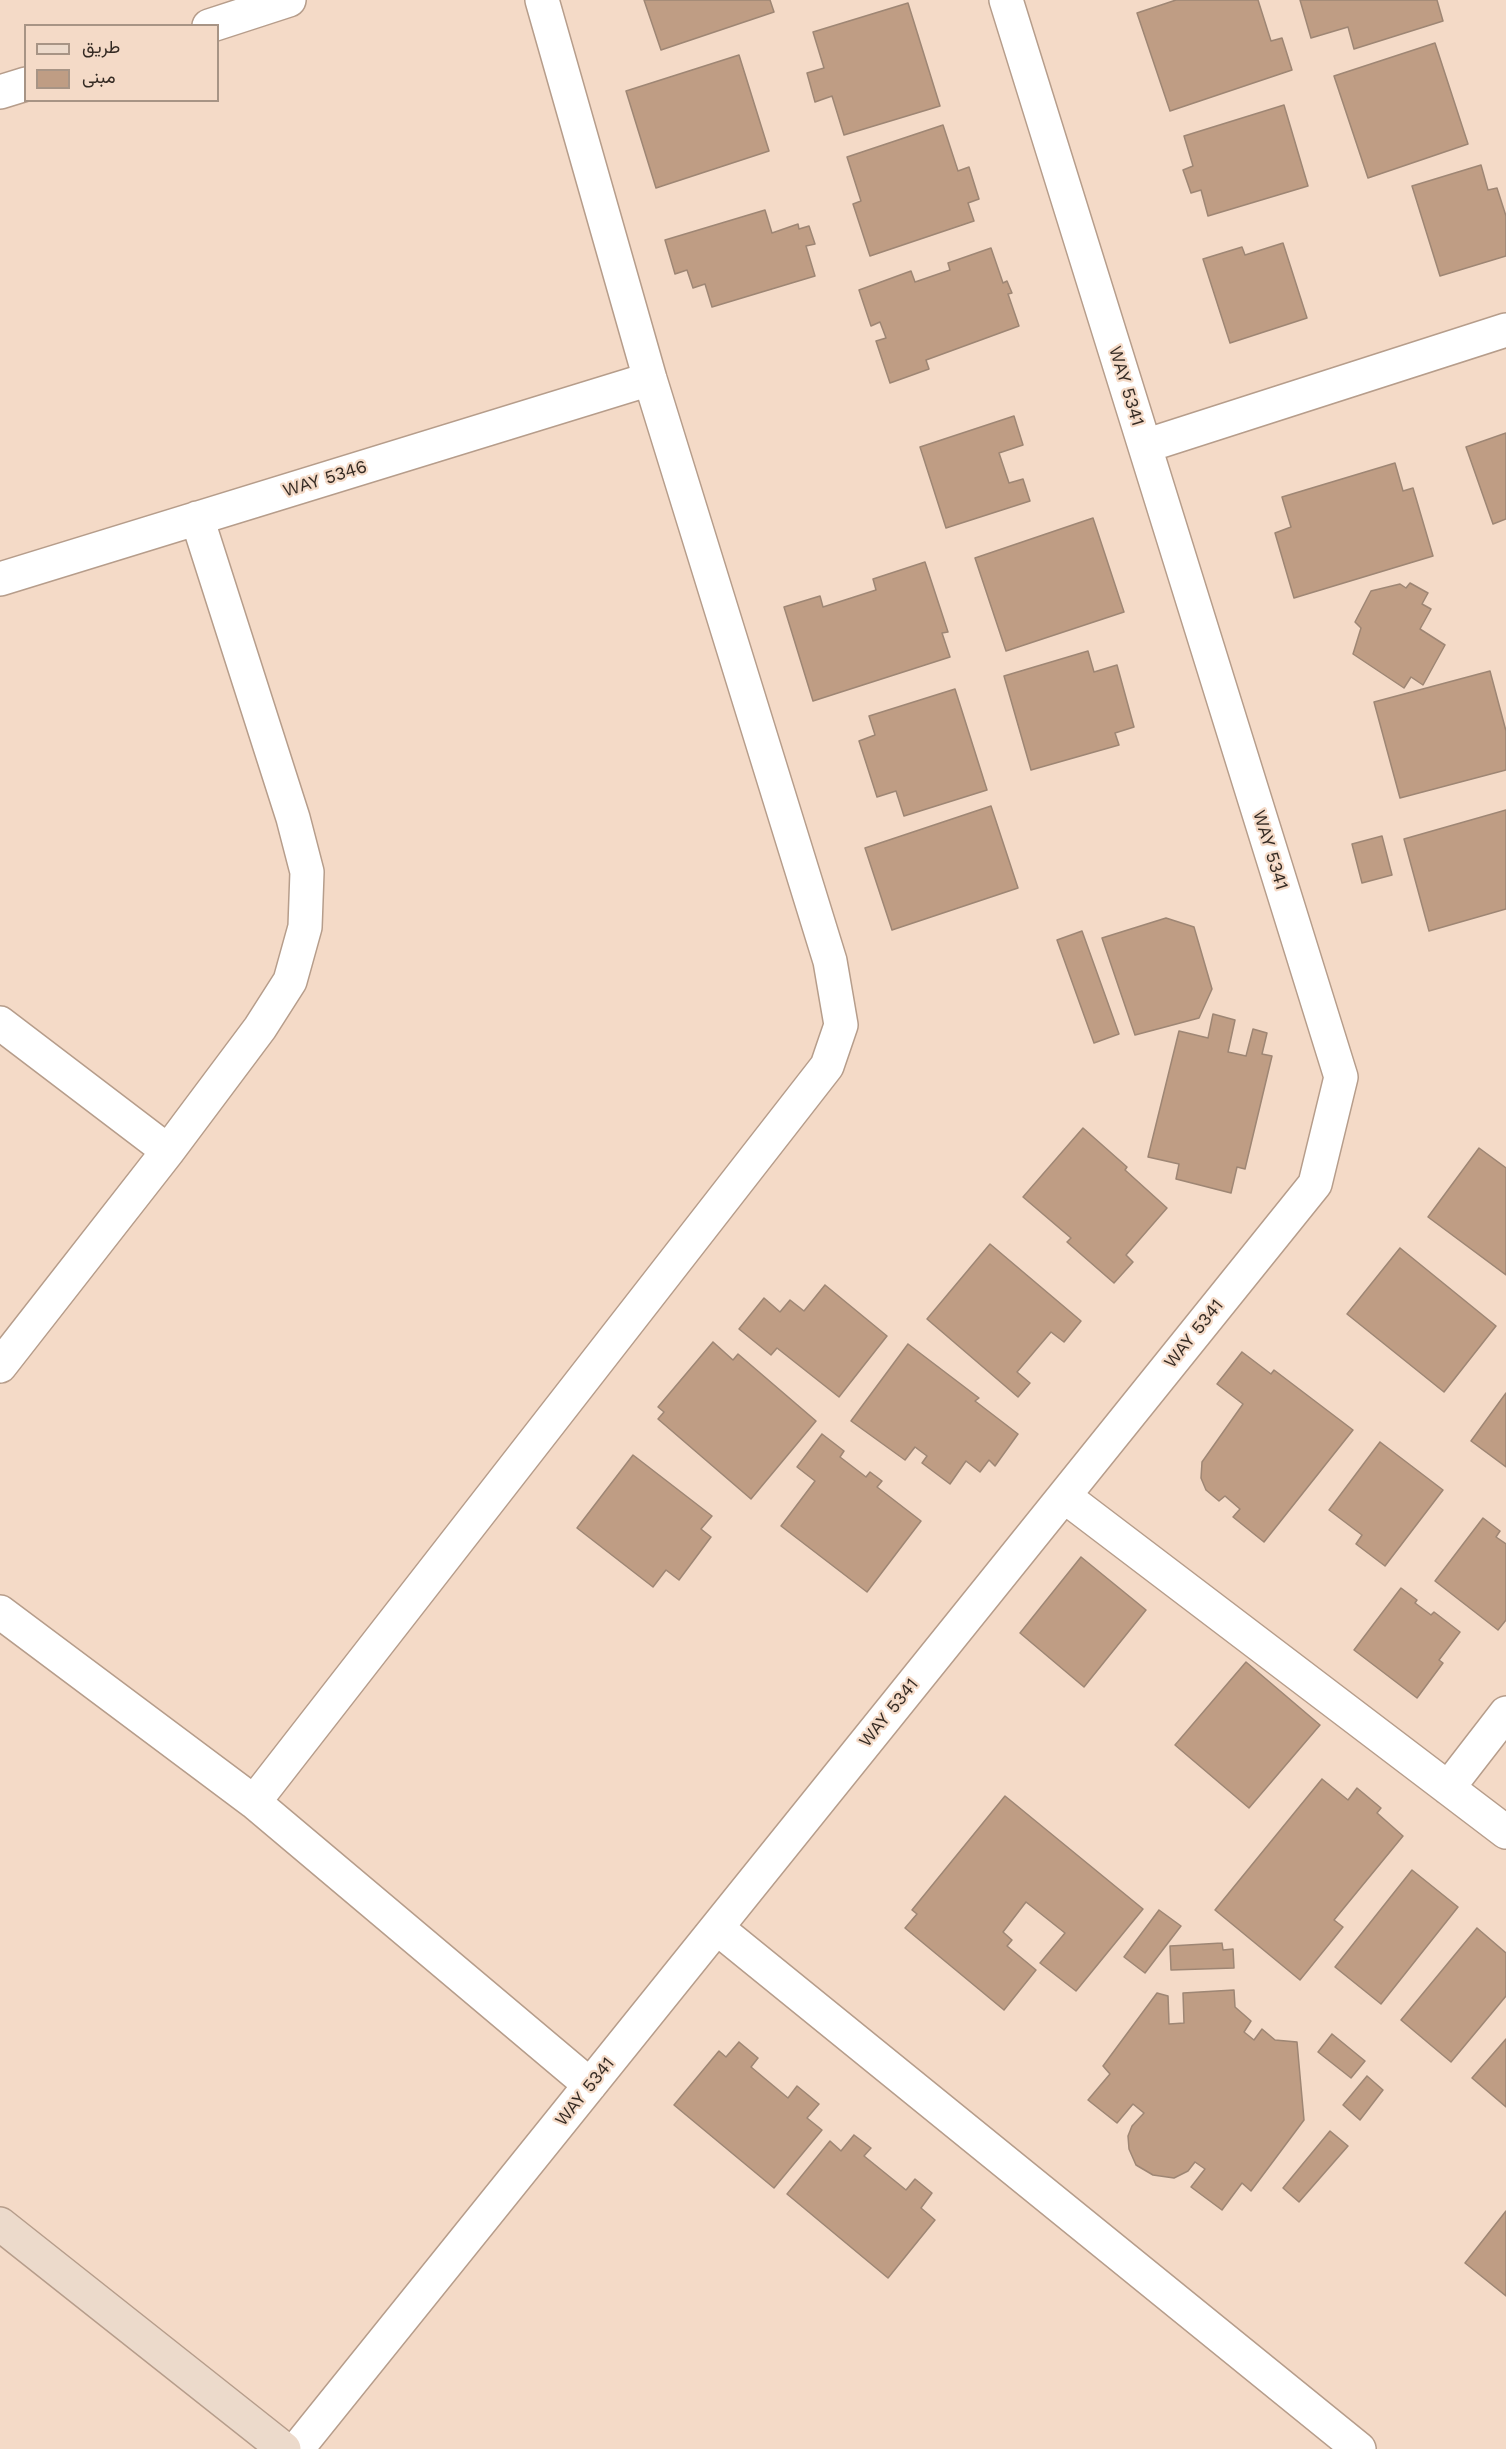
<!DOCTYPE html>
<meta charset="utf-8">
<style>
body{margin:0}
#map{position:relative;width:1506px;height:2449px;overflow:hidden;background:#f4dac7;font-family:"Work Sans",Vazirmatn,sans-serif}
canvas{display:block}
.legend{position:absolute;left:24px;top:24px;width:195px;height:78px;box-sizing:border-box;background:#f4dac7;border:2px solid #a79485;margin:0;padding:8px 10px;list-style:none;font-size:18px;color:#342a23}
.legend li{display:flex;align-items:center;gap:12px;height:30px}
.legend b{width:30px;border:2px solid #a79485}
</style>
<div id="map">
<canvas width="1506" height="2449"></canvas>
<ul class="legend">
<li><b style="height:8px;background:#ecdacb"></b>طريق</li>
<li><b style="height:16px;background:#bf9d84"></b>مبنى</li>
</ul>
</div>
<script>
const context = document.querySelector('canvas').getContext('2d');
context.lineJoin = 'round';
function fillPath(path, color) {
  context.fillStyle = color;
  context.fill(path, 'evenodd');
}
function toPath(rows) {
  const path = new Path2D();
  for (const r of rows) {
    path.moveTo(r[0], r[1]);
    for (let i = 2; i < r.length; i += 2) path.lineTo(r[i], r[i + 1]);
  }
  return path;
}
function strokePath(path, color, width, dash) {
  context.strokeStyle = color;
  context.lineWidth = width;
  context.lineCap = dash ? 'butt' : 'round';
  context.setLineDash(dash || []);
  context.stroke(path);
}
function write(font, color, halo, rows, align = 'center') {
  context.font = font + ' "Work Sans",sans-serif';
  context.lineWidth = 4.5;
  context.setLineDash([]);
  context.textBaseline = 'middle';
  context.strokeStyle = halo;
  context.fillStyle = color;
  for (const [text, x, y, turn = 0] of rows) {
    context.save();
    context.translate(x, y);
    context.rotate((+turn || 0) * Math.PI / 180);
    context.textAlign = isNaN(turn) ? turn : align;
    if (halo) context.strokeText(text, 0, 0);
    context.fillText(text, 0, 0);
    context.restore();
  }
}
const building = toPath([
 [644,0,770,0,774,12,661,50,644,0],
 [1176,0,1258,0,1271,41,1282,38,1292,70,1170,111,1137,13,1176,0],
 [1300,0,1437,0,1443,21,1354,49,1348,27,1311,38,1300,0],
 [908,3,940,106,844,135,832,96,815,102,807,73,824,68,813,32,908,3],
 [1435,43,1468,144,1368,178,1334,76,1435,43],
 [739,55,769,151,656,188,626,91,739,55],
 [1284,105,1308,186,1208,216,1201,190,1191,193,1183,170,1193,166,1184,136,1284,105],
 [943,125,958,171,969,167,979,199,968,203,974,221,870,256,853,204,861,201,847,157,943,125],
 [1481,165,1488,190,1497,188,1506,216,1506,256,1440,276,1412,186,1481,165],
 [765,210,772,233,798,224,799,229,809,226,815,244,806,246,815,276,712,307,705,284,693,288,687,270,675,274,665,240,765,210],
 [1283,243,1307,318,1230,343,1203,259,1242,247,1245,255,1283,243],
 [991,248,1003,283,1007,281,1012,293,1008,294,1019,326,926,360,929,369,890,383,876,341,886,338,880,322,871,326,859,290,911,271,915,282,950,270,948,263,991,248],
 [1014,416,1023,445,999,453,1009,483,1023,479,1030,501,946,528,920,447,1014,416],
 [1506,433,1506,519,1493,524,1466,447,1506,433],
 [1395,463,1403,491,1413,488,1433,556,1294,598,1275,533,1291,527,1282,497,1395,463],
 [1093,518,1124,612,1006,651,975,558,1093,518],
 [925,562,948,632,942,633,950,657,813,701,784,607,820,596,823,607,876,590,873,579,925,562],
 [1410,583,1428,593,1422,604,1431,609,1420,629,1445,645,1423,685,1411,677,1404,688,1353,654,1361,628,1355,622,1371,591,1400,584,1406,588,1410,583],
 [1088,651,1094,672,1117,665,1134,727,1115,733,1119,745,1031,770,1004,676,1088,651],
 [1490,671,1506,731,1506,770,1400,798,1374,702,1490,671],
 [955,689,987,790,904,816,896,791,877,797,859,741,875,735,869,716,955,689],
 [991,806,1018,888,892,930,865,848,991,806],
 [1506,810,1506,909,1429,931,1404,839,1506,810],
 [1382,836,1392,875,1362,883,1352,844,1382,836],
 [1166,918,1194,927,1212,989,1199,1018,1135,1035,1102,938,1166,918],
 [1082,931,1119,1034,1094,1043,1057,940,1082,931],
 [1213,1014,1235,1020,1228,1052,1246,1056,1253,1029,1267,1033,1262,1054,1272,1056,1245,1169,1237,1167,1231,1193,1176,1179,1179,1164,1148,1157,1179,1031,1208,1038,1213,1014],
 [1083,1128,1127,1167,1125,1170,1167,1208,1126,1255,1133,1262,1114,1283,1067,1242,1071,1238,1023,1197,1083,1128],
 [1479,1148,1506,1168,1506,1275,1428,1217,1479,1148],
 [990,1244,1081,1321,1064,1342,1051,1332,1017,1372,1030,1383,1018,1397,927,1319,990,1244],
 [1400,1248,1496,1326,1444,1392,1347,1314,1400,1248],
 [825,1285,887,1336,839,1397,777,1348,771,1355,739,1329,764,1298,780,1312,790,1300,804,1311,825,1285],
 [713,1342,733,1360,738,1354,816,1421,751,1499,658,1419,664,1412,658,1407,713,1342],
 [908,1344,979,1398,975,1401,1018,1434,995,1466,989,1460,980,1472,966,1461,950,1484,922,1463,927,1456,915,1447,905,1460,851,1421,908,1344],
 [1242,1352,1271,1374,1274,1370,1353,1430,1264,1542,1233,1517,1240,1509,1225,1496,1219,1501,1206,1490,1201,1478,1202,1462,1243,1404,1217,1384,1242,1352],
 [1506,1393,1506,1467,1471,1441,1506,1393],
 [822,1434,844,1451,840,1457,866,1477,870,1472,882,1481,877,1487,921,1521,867,1592,781,1526,815,1481,797,1467,822,1434],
 [1380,1442,1443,1490,1385,1566,1356,1544,1362,1535,1329,1510,1380,1442],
 [633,1455,712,1516,701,1529,711,1537,679,1580,666,1570,653,1587,577,1528,633,1455],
 [1483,1518,1500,1531,1496,1537,1506,1544,1506,1620,1498,1630,1435,1581,1483,1518],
 [1081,1557,1146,1610,1084,1687,1020,1633,1081,1557],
 [1401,1588,1417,1600,1415,1603,1431,1615,1434,1612,1460,1632,1439,1660,1443,1663,1417,1698,1354,1650,1401,1588],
 [1246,1662,1320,1725,1249,1808,1175,1745,1246,1662],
 [1322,1779,1348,1800,1357,1788,1381,1808,1377,1813,1403,1836,1334,1920,1343,1927,1300,1980,1215,1910,1322,1779],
 [1005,1796,1143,1909,1076,1991,1040,1963,1065,1933,1026,1902,1003,1932,1012,1940,1007,1946,1036,1970,1004,2010,905,1928,917,1914,912,1910,1005,1796],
 [1412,1870,1458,1907,1381,2004,1335,1967,1412,1870],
 [1159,1910,1181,1926,1145,1973,1124,1957,1159,1910],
 [1477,1928,1506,1953,1506,1996,1451,2062,1401,2020,1477,1928],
 [1222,1943,1223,1950,1233,1949,1234,1968,1171,1970,1170,1946,1222,1943],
 [1234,1990,1235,2007,1251,2021,1244,2032,1254,2040,1262,2029,1275,2040,1297,2042,1304,2120,1251,2191,1242,2183,1222,2210,1191,2187,1205,2169,1195,2162,1188,2171,1174,2178,1153,2175,1136,2165,1129,2149,1128,2136,1132,2126,1144,2113,1133,2104,1117,2123,1088,2100,1110,2074,1103,2066,1157,1993,1168,1996,1169,2024,1184,2023,1183,1993,1234,1990],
 [1332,2034,1365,2061,1351,2078,1318,2052,1332,2034],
 [1506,2039,1506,2107,1472,2078,1506,2039],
 [739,2042,758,2058,751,2067,788,2098,797,2086,819,2104,807,2118,822,2130,774,2188,674,2105,719,2051,726,2057,739,2042],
 [1367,2076,1383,2090,1360,2120,1343,2105,1367,2076],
 [1330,2131,1348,2146,1299,2202,1283,2188,1330,2131],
 [854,2135,871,2148,864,2156,906,2190,915,2179,932,2193,921,2208,935,2220,888,2278,787,2194,830,2141,841,2151,854,2135],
 [1506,2211,1506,2296,1465,2263,1506,2211]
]);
const street = toPath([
 [209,26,289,0],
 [0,92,26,84],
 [1145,446,1506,330],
 [0,579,650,379],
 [0,1023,168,1151],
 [0,1366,168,1151,260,1028,290,981,305,927,307,872,293,818,197,518],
 [1064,1496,1506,1832],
 [0,1612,254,1802,590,2085],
 [1448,1788,1506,1713],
 [254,1802,827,1066,841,1025,830,961,650,379,542,0],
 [717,1928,1359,2449],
 [297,2449,1315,1184,1341,1077,1006,0]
]);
const secondary = toPath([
 [0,2224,284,2449]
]);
const streetNames = [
 ["WAY 5341",1126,386,73],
 ["WAY 5346",325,479,-17],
 ["WAY 5341",1270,850,73],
 ["WAY 5341",1194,1334,-51],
 ["WAY 5341",889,1713,-51],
 ["WAY 5341",585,2092,-51]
];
fillPath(building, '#bf9d84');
strokePath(building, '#9e8674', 1.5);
strokePath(street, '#b69d8b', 36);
strokePath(secondary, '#b69d8b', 36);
strokePath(street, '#fff', 33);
strokePath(secondary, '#ecdacb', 33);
write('18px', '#342a23', '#f4dac7', streetNames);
</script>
